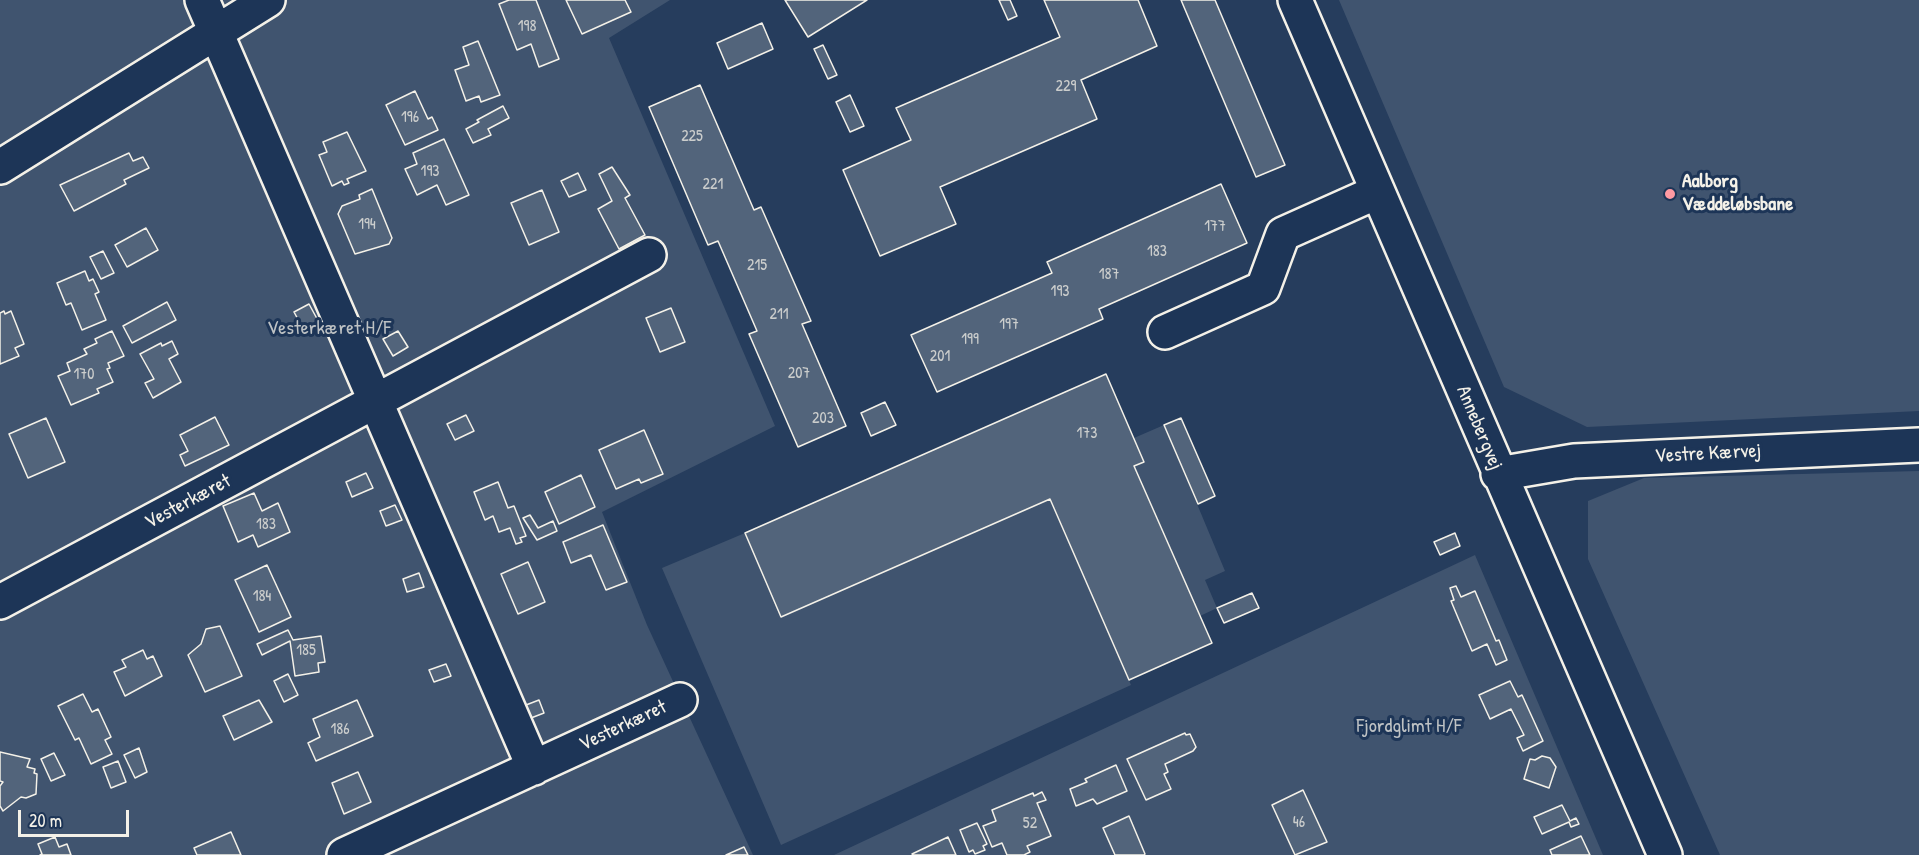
<!DOCTYPE html>
<meta charset="utf-8">
<style>
body{margin:0}
#map{position:relative;width:1919px;height:855px;overflow:hidden;background:#263d5d;font-family:"Patrick Hand",sans-serif}
canvas{display:block}
.scale{position:absolute;left:18px;top:810px;width:111px;height:27px;box-sizing:border-box;border:3px solid #f4f1e8;border-top:0;padding-left:8px;font-size:18px;line-height:21px;white-space:nowrap;color:#f4f1e8;-webkit-text-stroke:4px #1d3557;paint-order:stroke}
</style>
<div id="map">
<canvas width="1919" height="855"></canvas>
<div class="scale">20 m</div>
</div>
<script>
const context = document.querySelector('canvas').getContext('2d');
context.lineJoin = 'round';
function fillPath(path, color) {
  context.fillStyle = color;
  context.fill(path, 'evenodd');
}
function toPath(rows) {
  const path = new Path2D();
  for (const r of rows) {
    path.moveTo(r[0], r[1]);
    for (let i = 2; i < r.length; i += 2) path.lineTo(r[i], r[i + 1]);
  }
  return path;
}
function strokePath(path, color, width, dash) {
  context.strokeStyle = color;
  context.lineWidth = width;
  context.lineCap = dash ? 'butt' : 'round';
  context.setLineDash(dash || []);
  context.stroke(path);
}
function write(font, color, halo, rows, align = 'center') {
  context.font = font + ' "Patrick Hand",sans-serif';
  context.lineWidth = 6;
  context.setLineDash([]);
  context.textBaseline = 'middle';
  context.strokeStyle = halo;
  context.fillStyle = color;
  for (const [text, x, y, turn = 0] of rows) {
    context.save();
    context.translate(x, y);
    context.rotate((+turn || 0) * Math.PI / 180);
    context.textAlign = isNaN(turn) ? turn : align;
    if (halo) context.strokeText(text, 0, 0);
    context.fillText(text, 0, 0);
    context.restore();
  }
}
const green = toPath([
 [0,0,670,0,609,38,775,426,602,512,647,625,753,855,0,855],
 [1339,0,1919,0,1919,411,1587,427,1504,387],
 [1164,425,1225,571,1205,580,1217,608,1200,616,1134,466,1144,462,1134,438],
 [1919,471,1919,855,1720,855,1588,559,1588,501,1644,478],
 [1050,499,1131,685,781,845,662,568,745,533,782,617],
 [1475,555,1603,855,834,855]
]);
const building = toPath([
 [509,0,536,0,559,59,539,67,531,44,517,50,499,4,509,0],
 [566,0,625,0,631,12,582,34,566,0],
 [785,0,867,0,808,37,785,0],
 [999,0,1010,0,1017,16,1008,20,999,0],
 [1044,0,1138,0,1157,46,1081,80,1097,119,940,187,956,224,880,256,843,170,911,140,896,108,1060,37,1044,0],
 [1181,0,1215,0,1285,165,1256,177,1181,0],
 [762,23,773,49,728,69,717,43,762,23],
 [478,41,500,95,481,102,479,96,466,101,455,70,469,65,463,47,478,41],
 [823,45,837,75,828,79,814,49,823,45],
 [700,85,754,210,761,207,811,321,802,324,846,426,798,447,749,334,757,331,718,241,708,245,649,107,700,85],
 [415,91,428,119,432,117,438,130,405,145,386,105,415,91],
 [850,95,864,126,850,132,836,102,850,95],
 [503,106,509,118,488,129,491,135,473,143,466,129,479,122,477,120,503,106],
 [347,132,366,171,347,179,349,183,344,185,342,181,332,186,319,155,327,152,323,142,347,132],
 [444,139,469,195,446,205,437,185,417,195,405,169,417,164,413,153,444,139],
 [129,153,133,161,143,157,149,168,124,180,126,184,74,211,60,185,129,153],
 [612,167,630,195,625,198,645,235,619,249,598,209,612,201,599,174,612,167],
 [578,173,586,190,569,197,561,181,578,173],
 [1221,184,1247,243,1099,309,1103,319,937,392,911,335,1052,273,1047,262,1221,184],
 [372,189,392,238,389,244,355,254,338,214,342,206,360,199,359,195,372,189],
 [542,190,559,232,529,245,511,203,542,190],
 [146,228,158,250,127,267,115,245,146,228],
 [103,251,114,273,101,279,90,257,103,251],
 [85,271,89,281,93,279,99,292,95,294,106,320,82,330,71,303,66,305,57,283,85,271],
 [167,302,176,320,132,343,123,326,167,302],
 [309,304,321,326,306,334,294,312,309,304],
 [671,308,685,342,660,352,646,318,671,308],
 [4,311,5,314,11,311,24,344,15,348,19,356,0,364,0,313,4,311],
 [112,331,124,356,108,363,110,368,107,369,113,382,97,389,99,393,71,405,58,376,70,371,67,363,87,354,84,349,97,343,95,339,112,331],
 [398,331,408,347,393,356,383,339,398,331],
 [172,341,178,354,169,359,181,382,153,398,145,383,154,379,140,354,161,343,162,346,172,341],
 [1106,374,1144,462,1134,466,1212,643,1129,680,1050,499,781,617,745,533,1106,374],
 [885,402,896,425,871,436,861,413,885,402],
 [466,415,474,431,455,440,447,424,466,415],
 [215,417,229,445,185,466,180,455,188,451,180,435,215,417],
 [46,418,65,462,28,478,9,434,46,418],
 [1181,418,1215,496,1198,504,1164,425,1181,418],
 [644,430,663,474,641,483,639,479,616,489,599,450,644,430],
 [366,473,373,488,352,497,346,482,366,473],
 [581,475,595,507,559,524,545,492,581,475],
 [498,482,508,508,514,506,526,536,520,538,522,542,516,544,510,528,499,532,493,516,485,520,474,492,498,482],
 [254,493,262,511,278,503,290,532,258,547,253,535,238,542,223,506,254,493],
 [395,505,402,520,386,526,380,511,395,505],
 [530,515,538,528,553,521,557,531,537,540,523,518,530,515],
 [603,525,627,582,606,590,591,555,571,563,563,542,603,525],
 [1455,533,1460,546,1440,555,1434,542,1455,533],
 [528,562,545,602,518,614,501,574,528,562],
 [267,565,291,617,259,632,235,580,267,565],
 [419,573,424,587,407,592,403,579,419,573],
 [1456,586,1461,597,1475,591,1496,641,1499,640,1507,660,1496,665,1487,644,1472,651,1451,601,1454,600,1450,588,1456,586],
 [1252,593,1259,608,1224,623,1217,608,1252,593],
 [220,626,242,676,205,692,188,655,201,644,206,629,220,626],
 [288,630,293,640,321,636,325,662,318,663,319,672,295,676,290,641,262,655,257,644,288,630],
 [143,650,147,659,153,656,162,676,125,696,114,672,126,667,122,660,143,650],
 [446,664,451,676,434,682,429,670,446,664],
 [288,674,298,695,284,702,274,681,288,674],
 [1510,681,1518,697,1522,695,1543,741,1523,751,1517,738,1524,735,1511,709,1490,719,1479,695,1510,681],
 [83,694,92,712,98,709,111,737,105,740,112,754,91,764,79,738,75,740,58,706,83,694],
 [259,700,272,722,234,740,223,716,259,700],
 [357,700,373,736,316,761,308,743,320,737,313,719,357,700],
 [539,700,544,713,531,718,526,705,539,700],
 [1185,733,1186,735,1190,734,1196,747,1193,751,1165,764,1168,772,1164,774,1171,789,1146,800,1127,759,1185,733],
 [139,748,147,772,135,778,124,755,139,748],
 [0,752,30,759,27,767,35,769,34,773,37,774,36,794,26,798,21,797,3,811,0,806,0,786,3,782,0,781,0,752],
 [54,753,65,775,51,781,41,759,54,753],
 [1542,756,1550,758,1556,767,1549,788,1524,779,1530,759,1535,760,1542,756],
 [118,761,126,782,111,788,103,767,118,761],
 [1116,765,1127,791,1097,804,1093,799,1076,806,1070,789,1087,782,1085,779,1116,765],
 [358,772,371,802,344,814,332,783,358,772],
 [1303,790,1327,842,1295,855,1272,805,1303,790],
 [1042,792,1046,800,1037,803,1051,836,1027,846,1030,852,1024,855,1007,855,1002,843,992,847,983,826,996,821,992,810,1033,793,1034,796,1042,792],
 [1562,805,1570,821,1576,818,1579,824,1571,827,1569,822,1542,834,1534,817,1562,805],
 [1129,816,1145,854,1144,855,1115,855,1103,828,1129,816],
 [977,823,987,844,983,846,985,850,975,854,973,850,969,852,960,830,977,823],
 [231,832,241,855,197,855,194,848,231,832],
 [1581,836,1590,855,1552,855,1550,850,1581,836],
 [55,837,59,847,67,844,71,855,40,855,42,854,38,844,55,837],
 [948,837,956,855,913,855,912,854,948,837],
 [744,847,748,855,726,855,744,847]
]);
const minor = toPath([
 [202,0,534,768],
 [1295,0,1665,855],
 [0,167,268,0],
 [1165,332,1263,288,1283,234,1377,192],
 [1498,474,1574,461,1919,445],
 [0,602,649,255],
 [344,855,680,700]
]);
const markers = [
 [1670,194,6,"#ff9aa2"]
];
const numberNames = [
 ["198",527,27],
 ["229",1066,87],
 ["196",410,118],
 ["225",692,137],
 ["193",430,172],
 ["221",713,185],
 ["194",367,225],
 ["177",1215,227],
 ["183",1157,252],
 ["215",757,266],
 ["187",1109,275],
 ["193",1060,292],
 ["211",779,315],
 ["197",1009,325],
 ["199",970,340],
 ["201",940,357],
 ["207",799,374],
 ["170",84,375],
 ["203",823,419],
 ["173",1087,434],
 ["183",266,525],
 ["184",262,597],
 ["185",306,651],
 ["186",340,730],
 ["46",1299,823],
 ["52",1030,824]
];
const poiNames = [
 ["Aalborg",1682,182],
 ["Væddeløbsbane",1682,205]
];
const parkNames = [
 ["Vesterkæret H/F",329,329],
 ["Fjordglimt H/F",1409,727]
];
const streetNames = [
 ["Annebergvej",1479,428,67],
 ["Vestre Kærvej",1708,454,-3],
 ["Vesterkæret",188,502,-28],
 ["Vesterkæret",623,726,-25]
];
fillPath(green, '#40546f');
fillPath(building, '#52647b');
strokePath(building, '#f4f1e8', 1.5);
strokePath(minor, '#f4f1e8', 38);
strokePath(minor, '#1d3557', 33);
for (const [x, y, r, color] of markers) {
  const dot = new Path2D();
  dot.arc(x, y, r, 0, 2 * Math.PI);
  context.fillStyle = color;
  context.fill(dot);
  strokePath(dot, '#1d3557', 2);
}
write('16px', '#cccecd', null, numberNames);
write('bold 20px', '#f4f1e8', '#1d3557', poiNames, 'left');
write('20px', '#bec2c4', '#1d3557', parkNames);
write('20px', '#f4f1e8', '#1d3557', streetNames);
</script>
